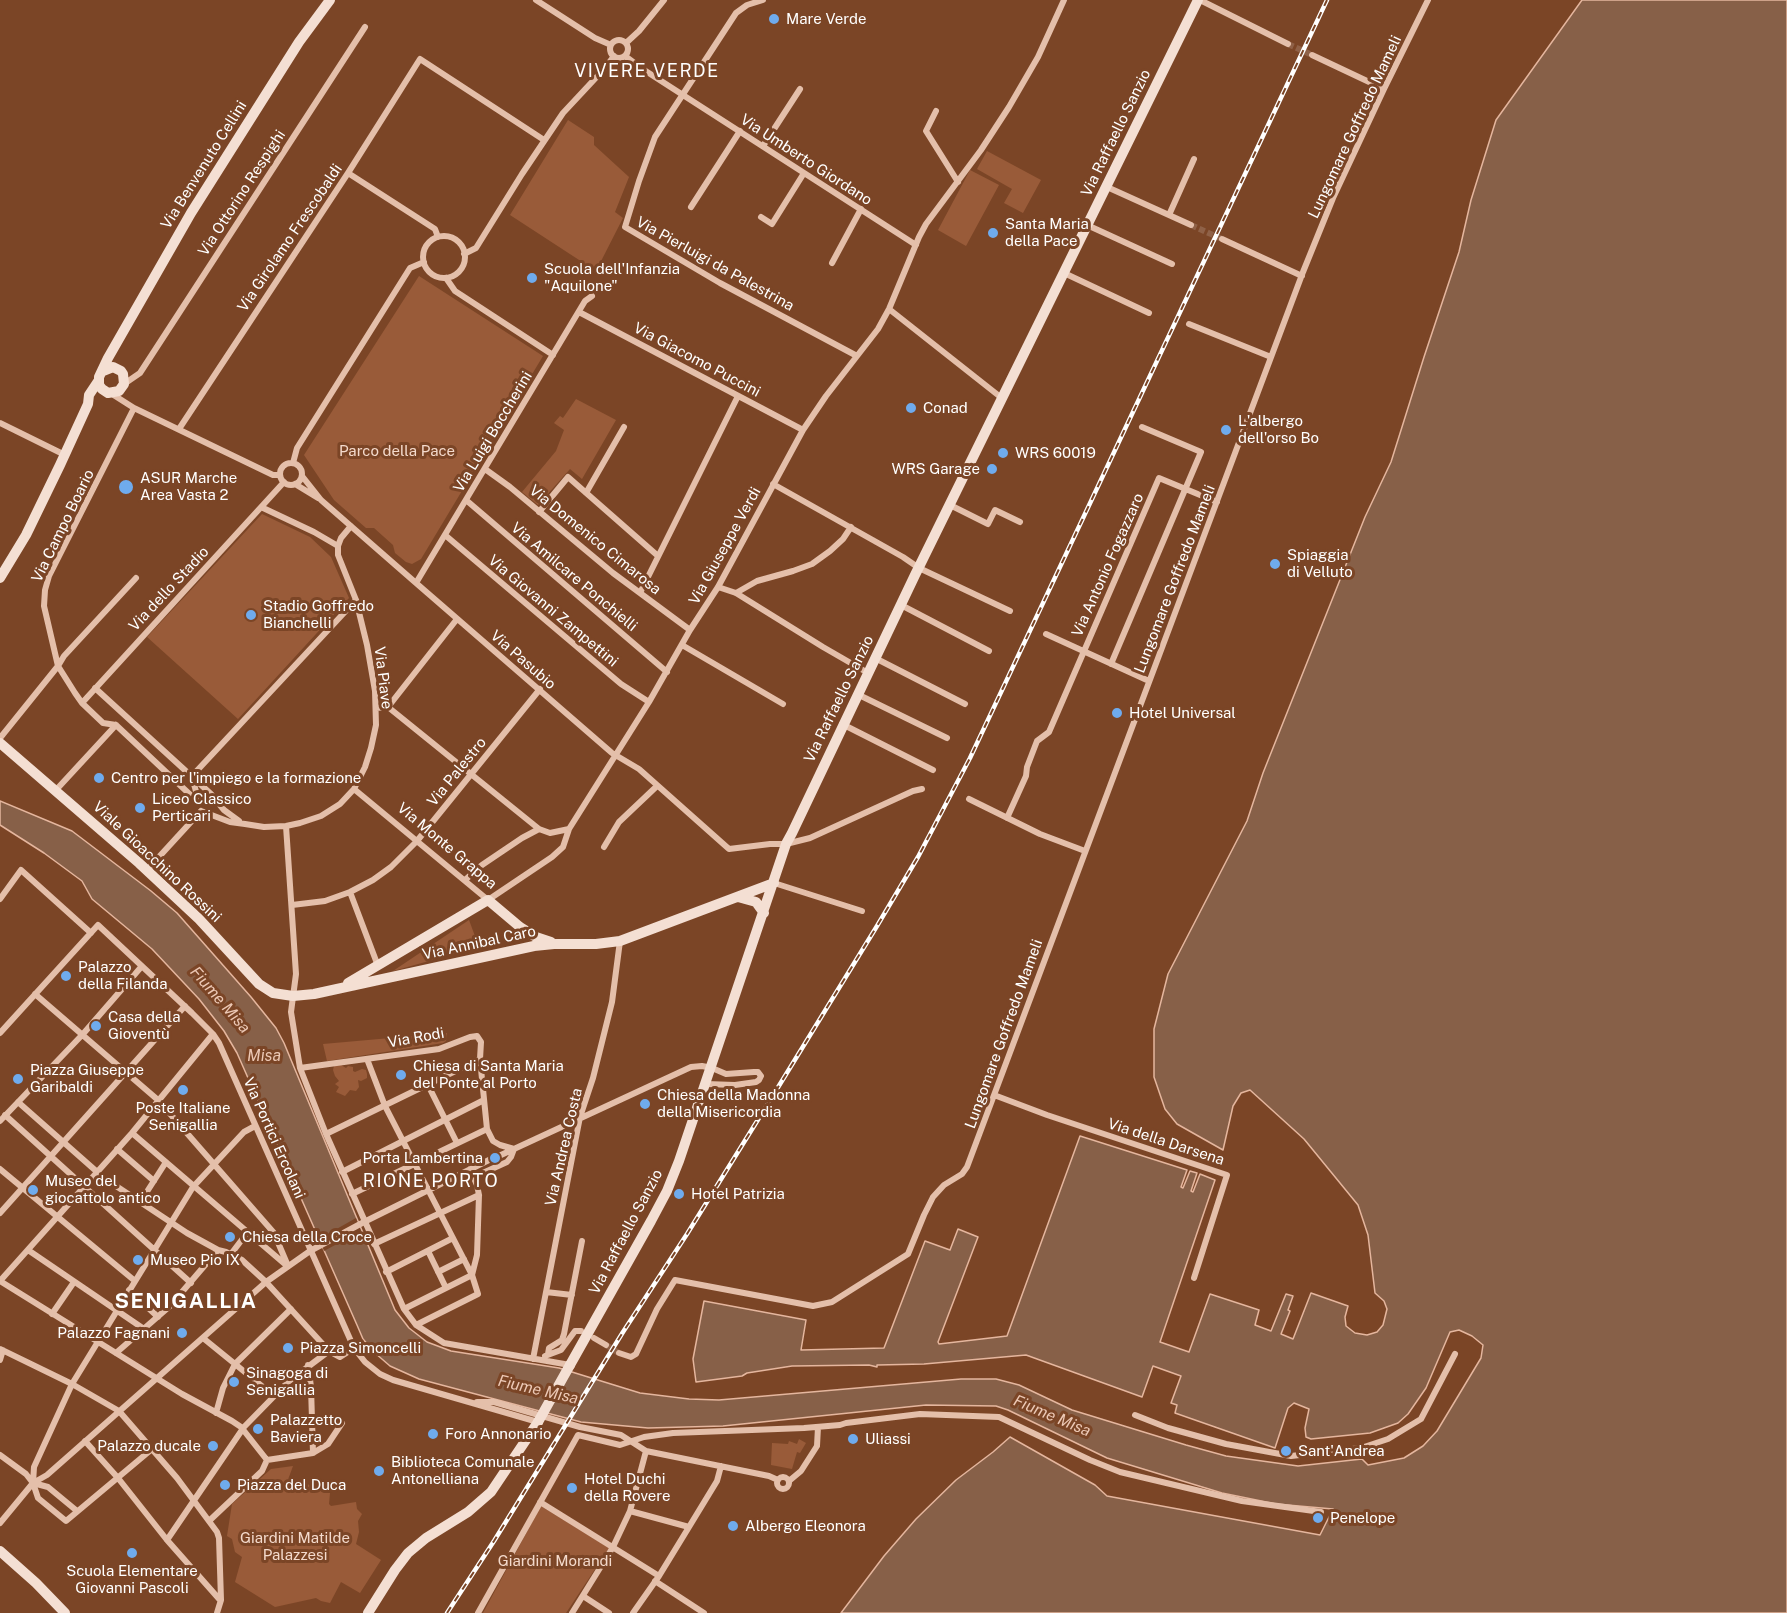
<!DOCTYPE html>
<meta charset="utf-8">
<style>
body{margin:0}
canvas{display:block;background:#7b4526}
</style>
<canvas width="1787" height="1613"></canvas>
<script>
const context = document.querySelector('canvas').getContext('2d');
context.lineJoin = 'round';
function fillPath(path, color) {
  context.fillStyle = color;
  context.fill(path, 'evenodd');
}
function toPath(rows) {
  const path = new Path2D();
  for (const r of rows) {
    if (r.length === 3) {
      path.moveTo(r[0] + r[2], r[1]);
      path.arc(r[0], r[1], r[2], 0, 2 * Math.PI);
      continue;
    }
    path.moveTo(r[0], r[1]);
    for (let i = 2; i < r.length; i += 2) path.lineTo(r[i], r[i + 1]);
  }
  return path;
}
function strokePath(path, color, width, dash) {
  context.strokeStyle = color;
  context.lineWidth = width;
  context.lineCap = dash ? 'butt' : 'round';
  context.setLineDash(dash || []);
  context.stroke(path);
}
function write(font, color, halo, rows, align = 'center') {
  context.font = font + ' "Public Sans",sans-serif';
  context.lineWidth = 6;
  context.setLineDash([]);
  context.textBaseline = 'middle';
  context.strokeStyle = halo;
  context.fillStyle = color;
  for (const [text, x, y, turn = 0] of rows) {
    context.save();
    context.translate(x, y);
    context.rotate((+turn || 0) * Math.PI / 180);
    context.textAlign = isNaN(turn) ? turn : align;
    if (halo) context.strokeText(text, 0, 0);
    context.fillText(text, 0, 0);
    context.restore();
  }
}
const green = toPath([
 [568,120,594,137,594,145,629,177,615,212,623,218,596,271,510,215],
 [987,151,1041,180,1023,213,1004,203,1012,189,977,169],
 [970,170,999,185,966,246,938,230],
 [419,276,543,356,421,559,412,564,406,562,395,553,393,545,374,528,366,528,334,500,304,455],
 [576,399,616,420,582,479,570,469,538,505,522,492,556,451,564,430,554,423,560,416,563,418],
 [262,514,310,537,331,557,349,598,238,719,147,637],
 [469,920,479,947,393,971],
 [447,1033,446,1041,443,1043,327,1061,323,1044],
 [341,1065,346,1068,348,1066,353,1067,353,1071,355,1072,362,1069,366,1070,367,1074,367,1078,361,1081,358,1080,359,1087,356,1091,350,1090,345,1096,336,1092,339,1087,335,1084,339,1081,335,1076,333,1070,334,1066],
 [799,1439,806,1443,800,1453,797,1452,792,1469,771,1465,772,1443,788,1444,789,1441,797,1444],
 [293,1466,289,1477,330,1493,329,1504,331,1506,356,1502,357,1509,362,1514,358,1521,359,1532,356,1544,381,1560,360,1593,341,1582,330,1603,321,1601,316,1598,275,1607,235,1582,242,1557,235,1552,232,1539,227,1536,232,1504,271,1469],
 [541,1506,609,1548,566,1613,483,1613]
]);
const water = toPath([
 [1582,0,1787,0,1787,1613,841,1613,884,1556,916,1519,956,1480,993,1452,1010,1437,1095,1485,1107,1496,1320,1535,1333,1509,1276,1504,1222,1493,1107,1458,1008,1410,996,1406,926,1405,723,1426,648,1428,581,1422,419,1379,390,1366,375,1353,363,1339,357,1325,237,1053,224,1031,199,999,152,949,92,899,82,881,44,853,0,825,0,801,72,831,151,891,177,913,251,997,276,1028,284,1043,395,1310,409,1328,427,1342,451,1351,559,1368,640,1393,689,1399,719,1400,961,1379,996,1379,1019,1385,1072,1410,1186,1445,1226,1456,1298,1466,1362,1459,1368,1465,1404,1458,1423,1446,1437,1431,1481,1358,1483,1345,1472,1336,1459,1330,1450,1332,1426,1388,1408,1414,1398,1423,1370,1433,1311,1439,1306,1437,1305,1428,1309,1409,1294,1403,1288,1408,1275,1448,1175,1413,1177,1405,1171,1403,1181,1376,1153,1366,1142,1397,1026,1355,924,1364,877,1365,877,1367,869,1365,792,1366,747,1373,742,1376,696,1382,693,1359,704,1301,806,1320,801,1350,884,1348,925,1241,950,1250,958,1229,978,1237,938,1342,939,1344,1007,1336,1080,1136,1187,1170,1181,1187,1183,1188,1190,1171,1197,1173,1191,1191,1193,1192,1200,1174,1215,1180,1160,1342,1189,1352,1210,1294,1259,1310,1255,1325,1271,1331,1286,1294,1293,1296,1288,1310,1290,1311,1281,1334,1293,1339,1311,1293,1348,1306,1345,1317,1346,1326,1355,1333,1367,1335,1377,1332,1383,1325,1387,1309,1384,1301,1375,1293,1368,1235,1358,1205,1304,1139,1250,1090,1241,1093,1233,1106,1223,1150,1177,1124,1165,1109,1154,1077,1154,1029,1168,974,1247,821,1263,773,1365,517,1391,462,1424,357,1459,252,1471,200,1496,120,1582,0]
]);
const pier = toPath([
 [356,1218,361,1231,324,1251,319,1239]
]);
const streetTunnel = toPath([
 [1288,44,1312,55],
 [1191,225,1222,239],
 [606,1345,619,1353]
]);
const street = toPath([
 [536,0,595,38,611,45],
 [763,0,747,5,736,13,655,137,639,181,625,227,720,283,857,356],
 [1200,0,1288,44],
 [619,49,9],
 [626,43,639,31,664,0],
 [1312,55,1384,89],
 [625,56,641,68,916,245],
 [936,111,926,131,958,182],
 [763,146,800,89],
 [348,173,435,229,438,237],
 [1107,187,1191,225],
 [691,207,740,131],
 [1169,215,1194,159],
 [761,217,772,224,804,173],
 [1087,225,1172,264],
 [444,257,21],
 [1222,239,1302,276],
 [464,254,476,248,522,174,563,113,605,68,614,56],
 [832,263,861,209],
 [1064,273,1149,313],
 [446,278,455,291,553,355],
 [889,309,1003,399],
 [579,312,803,430],
 [1189,324,1271,357],
 [124,384,140,373,365,27],
 [112,394,134,408,273,475,280,475],
 [0,423,65,455],
 [179,429,348,173,420,59,544,140],
 [291,474,11],
 [293,463,297,448,410,268,424,262],
 [485,469,510,487,613,573,690,630],
 [302,476,321,500,416,583,612,753,639,769,729,849,770,844,786,844,810,838,913,791,922,789],
 [295,484,318,498],
 [773,484,903,557,919,568,1010,611],
 [586,493,624,427],
 [466,500,667,672],
 [950,505,988,524,995,510,1020,522],
 [261,507,314,532,338,546],
 [539,512,568,477,658,556],
 [445,535,621,684,649,702],
 [416,583,585,301,592,296],
 [718,587,736,593,823,647,868,673],
 [640,593,738,396],
 [736,593,757,581,793,571,812,564,830,551,843,539,851,527],
 [901,605,989,651],
 [1046,634,1149,681],
 [682,645,783,704],
 [875,658,965,704],
 [1111,664,1201,452,1142,427],
 [95,688,211,794,224,810,239,821],
 [857,694,947,738],
 [82,703,284,482],
 [388,707,457,619],
 [376,708,388,707,539,829,550,833,569,829],
 [842,724,933,770],
 [116,725,103,723,82,703,75,693,58,666,44,606,45,590,49,576,134,408],
 [116,725,199,803],
 [0,738,58,666,64,656,136,578],
 [192,776,356,600],
 [192,777,197,795,201,799],
 [354,789,488,900,552,857,563,847,569,829,649,702,690,630,718,587,803,430,826,396,878,329,889,309,919,237,926,224,981,150,1009,107,1038,57,1064,0],
 [56,790,116,725],
 [969,799,1040,834,1085,851],
 [201,811,230,822,245,824,264,827,286,826,300,823,321,816,340,804,354,789,365,767,371,748,376,725,375,691,367,645,356,600,338,555,338,546,341,538,351,526],
 [1007,818,1026,776,1027,767,1037,741,1049,732,1159,478,1217,502],
 [286,826,296,974,291,1012,300,1068,326,1134,404,1309,416,1325,444,1343,570,1365],
 [604,847,619,822,657,786],
 [147,870,201,811],
 [465,880,482,865,522,838,539,829],
 [774,883,862,911],
 [350,892,378,966],
 [0,899,21,870,91,933],
 [292,905,325,901,350,892,373,880,391,867,417,841,540,689],
 [35,994,158,1100,274,1233,288,1266],
 [0,1033,98,925,192,1013,213,1034,219,1043,354,1348,365,1362,380,1374,393,1380,538,1422],
 [367,1059,385,1106,472,1275,404,1309],
 [300,1068,439,1049,470,1037,477,1036,481,1042,480,1059,487,1129,493,1141,500,1145,514,1149],
 [428,1085,457,1143],
 [994,1095,1047,1115,1227,1175,1194,1278],
 [18,1102,104,1178,187,1233,218,1250,226,1252,242,1260,266,1282,329,1351,340,1357,354,1348],
 [5,1115,191,1283],
 [0,1121,83,1034,142,966],
 [132,1133,286,1265],
 [326,1134,480,1059],
 [117,1149,154,1181],
 [501,1155,691,1067,702,1066,712,1068,726,1074,754,1072,758,1072,761,1076,759,1080,756,1082,735,1085,706,1084],
 [0,1169,135,1281],
 [342,1172,484,1100],
 [474,1177,507,1162,511,1157,514,1149],
 [352,1194,487,1129],
 [141,1201,166,1162],
 [0,1213,185,1006],
 [374,1244,479,1195],
 [28,1250,144,1329],
 [428,1251,446,1288],
 [231,1254,247,1233],
 [386,1272,453,1238],
 [438,1272,464,1259],
 [0,1281,132,1133,213,1034],
 [0,1281,182,1394,232,1421,241,1427,267,1460],
 [129,1290,158,1317],
 [546,1292,572,1295],
 [52,1314,74,1282],
 [416,1325,478,1294,472,1275,477,1255,479,1195,477,1185,470,1169],
 [203,1338,235,1364,223,1388,216,1413],
 [594,1338,606,1345],
 [0,1349,72,1384,119,1411,177,1478,217,1532,219,1538,221,1600,217,1613],
 [116,1353,170,1306,218,1250],
 [619,1353,631,1357,636,1354,657,1309,675,1280,813,1306,832,1302,908,1254,924,1215,933,1197,944,1185,962,1174,967,1167,1303,272,1333,198,1384,89,1428,0],
 [548,1354,549,1348,562,1340,564,1334,582,1241],
 [545,1356,561,1350,575,1331,581,1331],
 [533,1359,580,1117,593,1078,612,1002,620,941],
 [0,1360,3,1350],
 [308,1365,311,1387,313,1453],
 [274,1396,235,1364,291,1309],
 [477,1402,494,1402,580,1427,621,1435,646,1451,769,1476,778,1480],
 [1135,1415,1168,1428,1226,1444,1291,1456,1361,1448,1388,1439,1421,1419,1455,1354],
 [85,1441,118,1478,167,1540,220,1600],
 [152,1449,66,1521,38,1498,33,1483,34,1467,72,1384,193,1187,244,1132,255,1126],
 [0,1455,26,1474,33,1483],
 [267,1460,313,1453,328,1444,342,1423],
 [783,1483,6],
 [789,1481,801,1471,817,1446,818,1427],
 [33,1483,48,1487,77,1511],
 [540,1502,659,1576],
 [630,1511,689,1527],
 [209,1521,262,1471,267,1460],
 [0,1523,33,1483,47,1475,266,1282,310,1251,364,1222,489,1160],
 [167,1540,244,1427,289,1381,329,1351],
 [655,1581,704,1613],
 [583,1596,609,1613],
 [478,1613,578,1435,620,1445,644,1437,673,1433,804,1428,840,1425,846,1423,920,1414,999,1417,1090,1460,1120,1472,1242,1501,1321,1512],
 [572,1613,613,1547,630,1511,646,1451],
 [633,1613,659,1576,689,1527,717,1481,721,1466]
]);
const secondary = toPath([
 [103,371,113,367,121,371,123,374,124,384,119,391,108,393,102,389,99,385,99,377,108,358,191,213,299,42,330,0],
 [0,578,26,535,60,465,88,404,89,395,99,380],
 [0,743,139,863,199,919,259,984,273,993,293,996,314,994,534,946,554,944,596,944,620,941,774,883],
 [738,897,756,902,764,913],
 [348,983,488,900,520,927,536,937,551,942],
 [570,1365,651,1221,667,1191,679,1161,786,844,792,833,915,575,1198,0],
 [0,1551,36,1583,65,1613],
 [368,1613,395,1570,408,1553,426,1538,468,1512,491,1492,538,1422]
]);
const rail = toPath([
 [447,1613,494,1541,623,1332,687,1234,777,1089,877,926,918,857,970,758,1327,0]
]);
const secondaryBridge = toPath([
 [538,1422,570,1365]
]);
const markers = [
 [774,19,6,"#6fabed"],
 [993,233,6,"#6fabed"],
 [532,278,6,"#6fabed"],
 [911,408,6,"#6fabed"],
 [1226,430,6,"#6fabed"],
 [1003,453,6,"#6fabed"],
 [992,469,6,"#6fabed"],
 [126,487,8,"#6fabed"],
 [1275,564,6,"#6fabed"],
 [251,615,6,"#6fabed"],
 [1117,713,6,"#6fabed"],
 [99,778,6,"#6fabed"],
 [140,808,6,"#6fabed"],
 [66,976,6,"#6fabed"],
 [96,1026,6,"#6fabed"],
 [401,1075,6,"#6fabed"],
 [18,1079,6,"#6fabed"],
 [183,1090,6,"#6fabed"],
 [645,1104,6,"#6fabed"],
 [495,1158,6,"#6fabed"],
 [33,1190,6,"#6fabed"],
 [679,1194,6,"#6fabed"],
 [230,1237,6,"#6fabed"],
 [138,1260,6,"#6fabed"],
 [182,1333,6,"#6fabed"],
 [288,1348,6,"#6fabed"],
 [234,1382,6,"#6fabed"],
 [258,1429,6,"#6fabed"],
 [433,1434,6,"#6fabed"],
 [853,1439,6,"#6fabed"],
 [213,1446,6,"#6fabed"],
 [1286,1451,6,"#6fabed"],
 [379,1471,6,"#6fabed"],
 [225,1485,6,"#6fabed"],
 [572,1488,6,"#6fabed"],
 [1318,1518,6,"#6fabed"],
 [733,1526,6,"#6fabed"],
 [132,1553,6,"#6fabed"]
];
const poiNames = [
 ["Mare Verde",786,19],
 ["Santa Maria",1005,224],
 ["della Pace",1005,241],
 ["Scuola dell'Infanzia",544,269],
 ["\"Aquilone\"",544,286],
 ["Conad",923,408],
 ["L'albergo",1238,421],
 ["dell'orso Bo",1238,438],
 ["WRS 60019",1015,453],
 ["WRS Garage",980,469,"right"],
 ["ASUR Marche",140,478],
 ["Area Vasta 2",140,495],
 ["Spiaggia",1287,555],
 ["di Velluto",1287,572],
 ["Stadio Goffredo",263,606],
 ["Bianchelli",263,623],
 ["Hotel Universal",1129,713],
 ["Centro per l'impiego e la formazione",111,778],
 ["Liceo Classico",152,799],
 ["Perticari",152,816],
 ["Palazzo",78,967],
 ["della Filanda",78,984],
 ["Casa della",108,1017],
 ["Gioventù",108,1034],
 ["Chiesa di Santa Maria",413,1066],
 ["del Ponte al Porto",413,1083],
 ["Piazza Giuseppe",30,1070],
 ["Garibaldi",30,1087],
 ["Chiesa della Madonna",657,1095],
 ["della Misericordia",657,1112],
 ["Poste Italiane",183,1108,"center"],
 ["Senigallia",183,1125,"center"],
 ["Porta Lambertina",483,1158,"right"],
 ["Museo del",45,1181],
 ["giocattolo antico",45,1198],
 ["Hotel Patrizia",691,1194],
 ["Chiesa della Croce",242,1237],
 ["Museo Pio IX",150,1260],
 ["Palazzo Fagnani",170,1333,"right"],
 ["Piazza Simoncelli",300,1348],
 ["Sinagoga di",246,1373],
 ["Senigallia",246,1390],
 ["Palazzetto",270,1420],
 ["Baviera",270,1437],
 ["Foro Annonario",445,1434],
 ["Uliassi",865,1439],
 ["Palazzo ducale",201,1446,"right"],
 ["Sant'Andrea",1298,1451],
 ["Biblioteca Comunale",391,1462],
 ["Antonelliana",391,1479],
 ["Hotel Duchi",584,1479],
 ["della Rovere",584,1496],
 ["Piazza del Duca",237,1485],
 ["Penelope",1330,1518],
 ["Albergo Eleonora",745,1526],
 ["Scuola Elementare",132,1571,"center"],
 ["Giovanni Pascoli",132,1588,"center"]
];
const streetNames = [
 ["Lungomare Goffredo Mameli",1355,127,-65],
 ["Via Raffaello Sanzio",1116,133,-64],
 ["Via Umberto Giordano",806,160,33],
 ["Via Benvenuto Cellini",204,165,-58],
 ["Via Ottorino Respighi",242,193,-57],
 ["Via Girolamo Frescobaldi",290,238,-56],
 ["Via Pierluigi da Palestrina",715,264,29],
 ["Via Giacomo Puccini",697,360,28],
 ["Via Luigi Boccherini",493,432,-59],
 ["Via Campo Boario",63,526,-64],
 ["Via Domenico Cimarosa",595,540,39],
 ["Via Giuseppe Verdi",725,546,-61],
 ["Via Antonio Fogazzaro",1108,565,-66],
 ["Via Amilcare Ponchielli",574,577,40],
 ["Lungomare Goffredo Mameli",1175,579,-69],
 ["Via dello Stadio",169,589,-47],
 ["Via Giovanni Zampettini",553,611,40],
 ["Via Pasubio",523,660,41],
 ["Via Piave",383,678,83],
 ["Via Raffaello Sanzio",839,699,-64],
 ["Via Palestro",457,772,-51],
 ["Via Monte Grappa",447,846,40],
 ["Viale Gioacchino Rossini",157,862,43],
 ["Via Annibal Caro",479,943,-12],
 ["Lungomare Goffredo Mameli",1004,1034,-70],
 ["Via Rodi",416,1038,-10],
 ["Via Portici Ercolani",274,1138,66],
 ["Via della Darsena",1166,1142,18],
 ["Via Andrea Costa",564,1147,-77],
 ["Via Raffaello Sanzio",626,1232,-62]
];
const parkNames = [
 ["Parco della Pace",397,451],
 ["Giardini Matilde",295,1538],
 ["Palazzesi",295,1555],
 ["Giardini Morandi",555,1561]
];
const waterNames = [
 ["Fiume Misa",220,1000,49],
 ["Misa",264,1056],
 ["Fiume Misa",538,1390,13],
 ["Fiume Misa",1052,1416,23]
];
const quarterNames = [
 ["VIVERE VERDE",647,71],
 ["RIONE PORTO",431,1181]
];
const districtNames = [
 ["SENIGALLIA",186,1302]
];
fillPath(green, '#995b39');
fillPath(water, '#876048');
strokePath(water, '#e5b69e', 1.5);
fillPath(pier, '#7b4526');
strokePath(streetTunnel, '#8f6147', 6, [6, 3]);
strokePath(street, '#e4bfaa', 6);
strokePath(secondary, '#f4dfd3', 10);
strokePath(rail, '#fff', 4.5);
strokePath(rail, '#7b4526', 2, [7]);
strokePath(secondaryBridge, '#f4dfd3', 10);
for (const [x, y, r, color] of markers) {
  const dot = new Path2D();
  dot.arc(x, y, r, 0, 2 * Math.PI);
  context.fillStyle = color;
  context.fill(dot);
  strokePath(dot, '#7b4526', 2);
}
write('15px', '#fff', '#7b4526', poiNames, 'left');
write('15px', '#fff', '#7b4526', streetNames);
write('15px', '#f4dacc', '#7b4526', parkNames);
write('italic 16px', '#ecc8b5', '#7b4526', waterNames);
context.letterSpacing = '1.5px';
write('18px', '#fff', '#7b4526', quarterNames);
context.letterSpacing = '0px';
context.letterSpacing = '1.5px';
write('bold 21px', '#fff', '#7b4526', districtNames);
context.letterSpacing = '0px';
</script>
